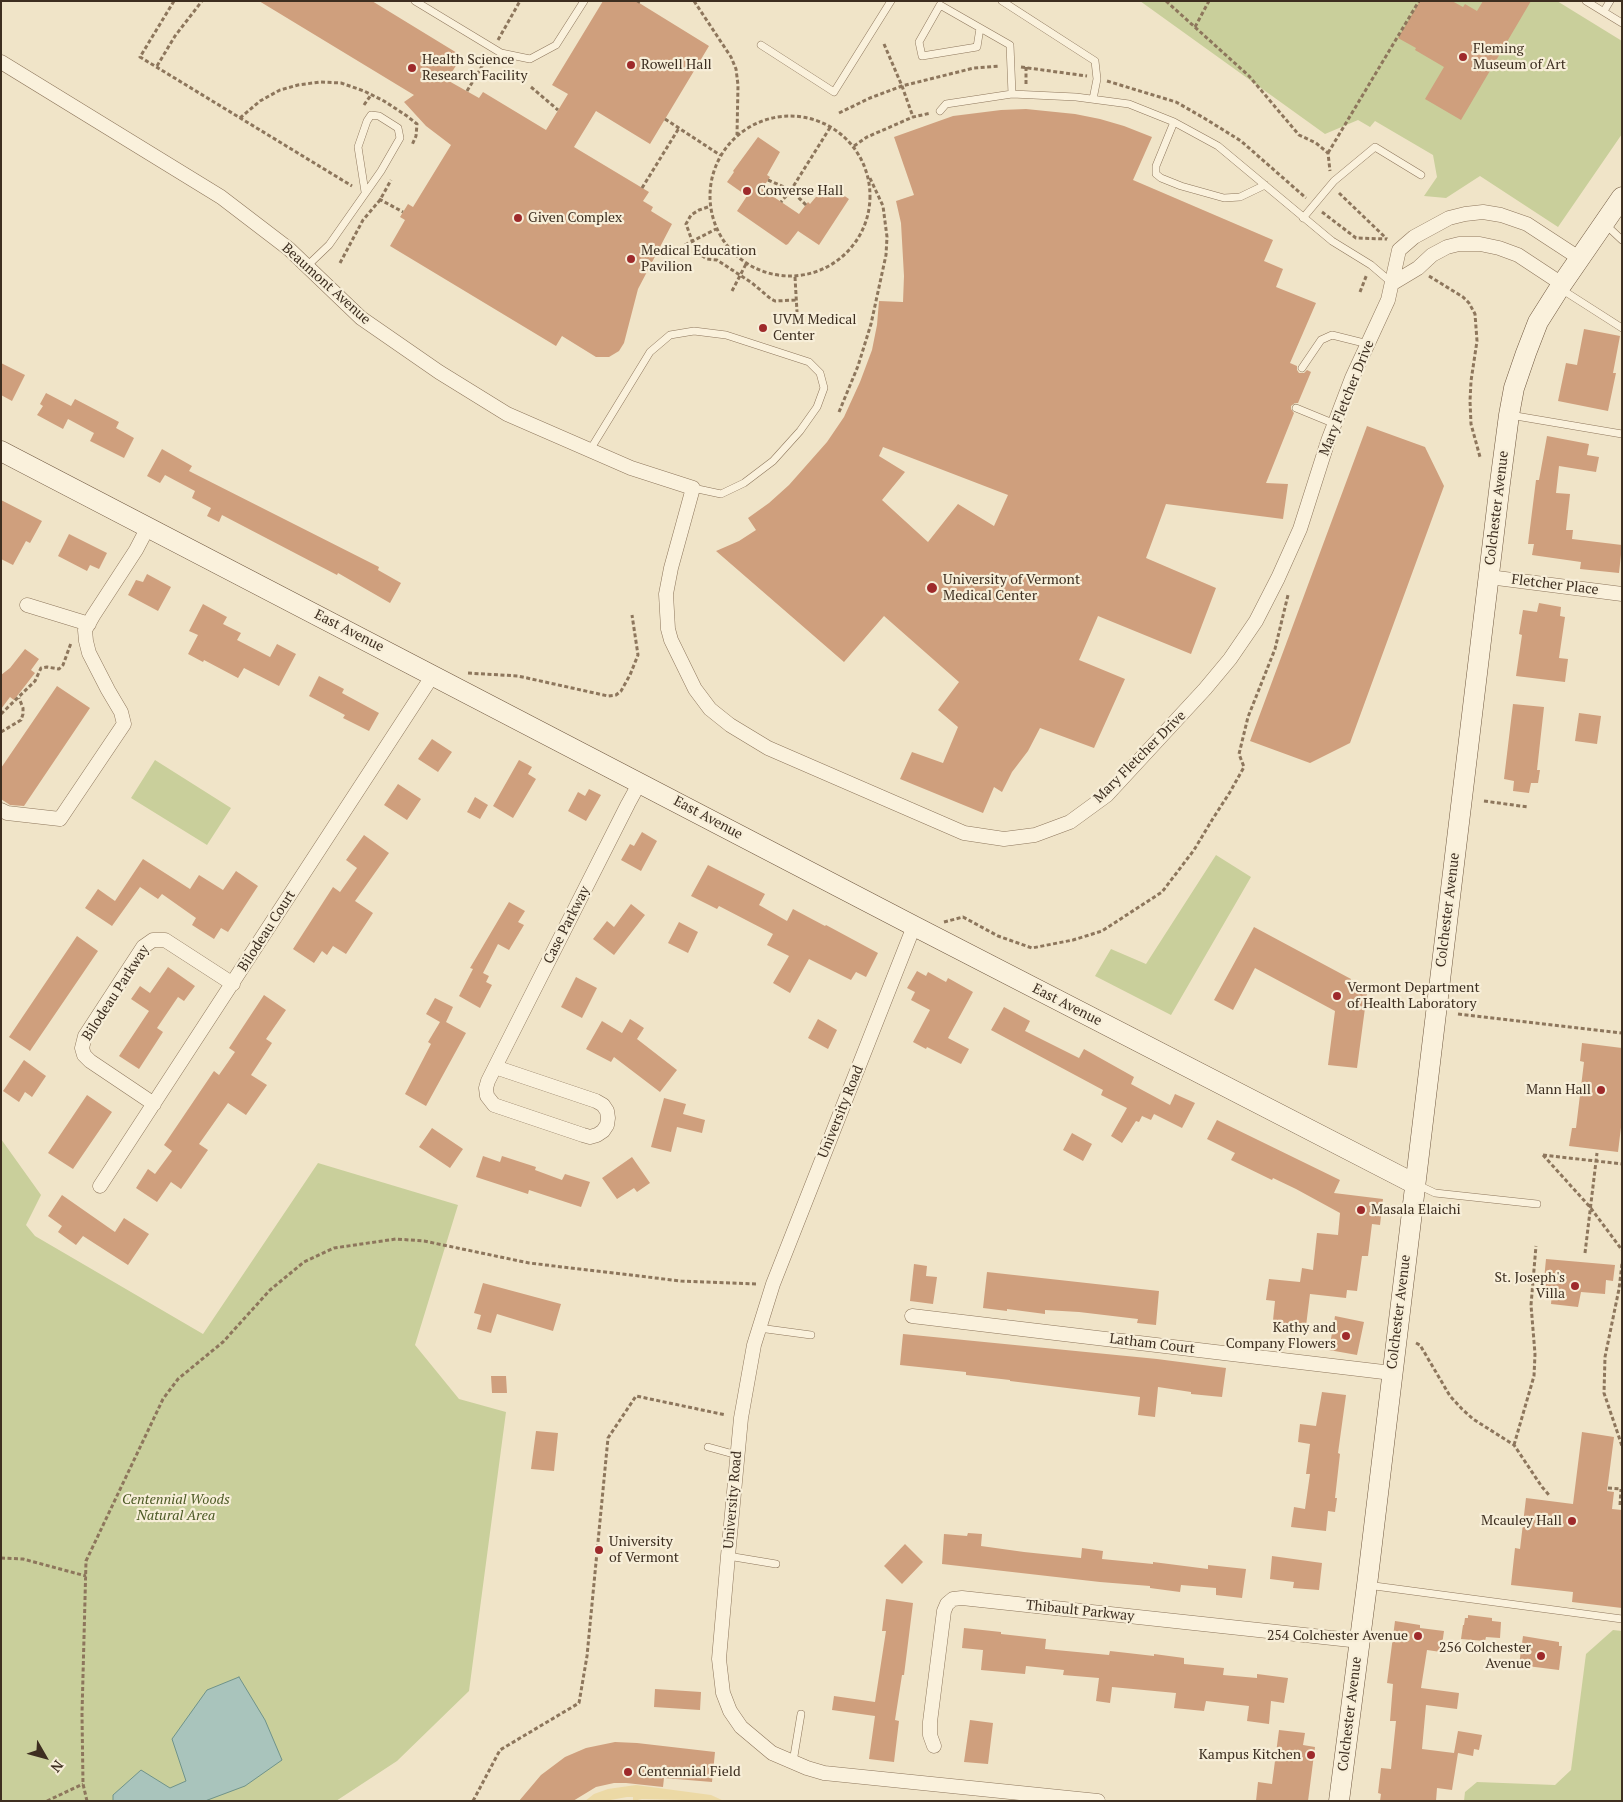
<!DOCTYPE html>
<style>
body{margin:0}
#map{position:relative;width:1623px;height:1802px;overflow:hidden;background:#f0e4c8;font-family:"PT Serif",serif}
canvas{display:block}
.frame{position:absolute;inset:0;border:2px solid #3d2e20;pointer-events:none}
.north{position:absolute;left:20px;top:1732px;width:50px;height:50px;-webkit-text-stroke:4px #f7eed8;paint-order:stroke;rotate:128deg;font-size:14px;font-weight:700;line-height:20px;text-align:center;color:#3d2e20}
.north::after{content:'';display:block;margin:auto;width:18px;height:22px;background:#3d2e20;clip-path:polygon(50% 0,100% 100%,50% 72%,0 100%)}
</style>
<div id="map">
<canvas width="1623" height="1802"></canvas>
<div class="frame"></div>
<div class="north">N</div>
</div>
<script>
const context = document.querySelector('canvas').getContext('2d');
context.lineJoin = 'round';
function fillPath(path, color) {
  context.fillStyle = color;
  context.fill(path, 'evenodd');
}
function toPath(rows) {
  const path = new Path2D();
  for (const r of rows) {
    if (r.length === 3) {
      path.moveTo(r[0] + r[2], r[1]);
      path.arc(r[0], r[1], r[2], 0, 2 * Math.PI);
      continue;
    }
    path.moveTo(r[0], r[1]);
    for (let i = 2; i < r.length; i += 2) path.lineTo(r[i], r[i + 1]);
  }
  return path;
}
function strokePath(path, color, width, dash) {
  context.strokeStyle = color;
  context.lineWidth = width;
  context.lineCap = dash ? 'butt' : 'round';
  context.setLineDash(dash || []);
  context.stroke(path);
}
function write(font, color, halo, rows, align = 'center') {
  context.font = font + ' "PT Serif",serif';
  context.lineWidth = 4.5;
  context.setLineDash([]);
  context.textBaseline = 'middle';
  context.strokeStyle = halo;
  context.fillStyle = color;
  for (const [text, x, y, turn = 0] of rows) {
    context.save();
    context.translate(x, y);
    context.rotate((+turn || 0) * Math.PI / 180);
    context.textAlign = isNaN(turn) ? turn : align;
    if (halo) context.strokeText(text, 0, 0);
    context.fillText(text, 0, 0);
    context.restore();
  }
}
const green = toPath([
 [1140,1,1557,1,1622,41,1622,134,1558,227,1480,176,1446,198,1424,196,1437,177,1433,155,1375,121,1370,127,1358,120,1325,134],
 [155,760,231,808,207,845,131,798],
 [1216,855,1251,877,1171,1015,1095,976,1111,949,1146,964],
 [1,1139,41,1195,26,1225,35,1236,203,1334,318,1163,458,1205,415,1345,459,1399,506,1412,469,1691,397,1761,336,1801,1,1801],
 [1613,1630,1622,1631,1622,1801,1464,1801,1465,1792,1477,1782,1555,1785,1571,1770,1586,1654]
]);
const sand = toPath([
 [636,1785,711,1795,724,1801,642,1799,633,1801,633,1797,627,1797,605,1801,585,1801,594,1794,608,1789]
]);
const water = toPath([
 [239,1677,265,1720,282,1760,245,1786,205,1801,113,1801,113,1795,141,1770,170,1788,186,1781,172,1739,207,1690,239,1677]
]);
const building = toPath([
 [259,1,372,1,462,56,447,80,479,98,483,92,546,130,568,94,552,85,603,1,636,1,709,46,650,144,596,111,574,147,649,192,643,201,653,207,651,211,672,224,638,289,624,343,619,351,609,357,596,357,562,336,556,346,390,246,405,220,400,217,408,204,413,207,451,145,426,126,404,102,414,95],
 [1420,1,1452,1,1463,7,1465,4,1477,11,1483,1,1531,1,1461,120,1425,99,1444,67,1415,50,1416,48,1398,38],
 [1026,109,1075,114,1100,119,1124,126,1152,137,1133,180,1273,240,1264,261,1283,269,1276,287,1316,303,1290,363,1297,366,1297,370,1299,373,1304,373,1307,370,1311,372,1298,403,1295,403,1291,406,1291,409,1294,413,1266,483,1288,484,1283,519,1166,504,1146,558,1216,588,1191,654,1098,616,1079,660,1125,679,1094,748,1040,728,1028,751,1012,772,1002,792,994,787,983,813,900,779,912,752,943,763,958,727,938,710,959,682,884,616,844,662,716,551,739,541,756,530,748,518,769,503,789,485,827,442,844,417,860,382,872,350,877,325,879,301,903,302,904,276,901,223,896,201,914,195,894,137,953,116,1001,110],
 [883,447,1008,495,994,526,958,504,928,542,882,500,905,472,879,456],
 [758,137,780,152,767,175,770,177,762,189,799,214,808,202,810,204,826,185,827,184,849,199,819,245,798,231,788,244,786,245,737,211,747,196,727,182,734,172,733,171],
 [1584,329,1620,336,1613,373,1616,373,1608,411,1558,401,1566,363,1577,365],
 [1,363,25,375,12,401,1,395],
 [46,393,71,406,75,399,119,422,116,428,134,438,124,458,90,441,94,433,68,419,63,429,37,415,43,406,40,404],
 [1367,426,1425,447,1444,486,1350,743,1310,763,1250,741],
 [1547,436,1589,444,1587,455,1599,457,1596,472,1559,466,1556,493,1570,494,1566,530,1573,530,1572,539,1622,545,1619,573,1580,569,1581,562,1532,555,1534,544,1528,544,1536,480,1539,480],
 [162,449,192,466,189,471,379,567,378,570,401,583,390,603,338,573,337,575,222,515,219,522,207,516,211,508,192,498,195,491,165,475,160,483,147,476],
 [1,500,42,521,30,543,26,541,13,565,1,559],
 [69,534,107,553,99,569,90,565,87,571,58,556],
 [147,574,171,587,158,611,128,595,136,580,143,582],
 [1539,603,1561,607,1560,616,1565,617,1559,658,1568,659,1565,682,1516,676,1522,635,1519,634,1523,610,1537,612],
 [203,604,227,617,223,624,241,633,237,640,270,657,277,644,296,654,279,686,244,668,238,678,204,660,203,662,188,654,198,635,189,631],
 [25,649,39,659,31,670,35,673,14,700,10,697,1,709,1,675,10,668],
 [319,676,344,689,342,693,379,713,369,731,343,718,345,715,309,696],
 [57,686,90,708,24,806,10,805,1,799,1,768],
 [1513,704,1544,707,1537,770,1540,770,1538,783,1531,783,1529,793,1513,791,1514,781,1504,779],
 [1579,713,1601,716,1597,744,1575,741],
 [432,739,452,752,438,772,418,759],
 [519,760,532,767,528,774,536,779,513,818,493,806],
 [398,784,421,799,407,820,384,805],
 [589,789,601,795,586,821,568,811,578,792,585,796],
 [475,797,488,805,480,819,467,812],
 [642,832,657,841,641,871,621,860,630,844,634,846],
 [364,835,389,853,355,901,373,913,346,954,333,946,327,955,322,951,314,963,293,949,333,887,340,892,357,868,346,860],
 [143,859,190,889,199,875,223,890,236,871,258,886,228,932,221,928,214,939,192,925,196,918,162,894,158,899,140,887,112,926,85,908,98,889,115,901],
 [708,865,765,894,759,905,787,921,793,909,825,926,826,925,878,953,866,977,856,972,851,980,809,959,790,993,773,983,789,956,767,945,773,934,719,906,717,909,691,896],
 [509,902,525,911,518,922,524,925,509,950,498,944,483,973,489,976,486,982,492,985,480,1008,459,996,473,969,470,968],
 [631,904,645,915,614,955,593,939,607,921,614,927],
 [679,922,698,932,688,953,668,943],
 [1254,927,1351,979,1350,990,1367,993,1357,1068,1328,1065,1335,1011,1255,968,1233,1010,1214,1000],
 [77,936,98,951,30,1051,9,1037],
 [168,967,195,986,184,1001,178,997,157,1028,163,1032,139,1069,119,1056,149,1011,131,999,140,986,150,993],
 [917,971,926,976,928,972,946,982,948,978,973,992,948,1038,969,1049,961,1064,927,1047,926,1049,913,1042,930,1010,911,1000,915,992,907,988],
 [576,977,597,988,582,1018,561,1007],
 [264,995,286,1010,266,1039,272,1043,251,1075,267,1085,246,1115,228,1103,199,1144,208,1150,181,1189,171,1182,157,1202,136,1188,148,1169,155,1174,172,1151,164,1145,214,1071,219,1075,235,1052,229,1048],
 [435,998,453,1007,446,1022,466,1033,426,1106,405,1094,431,1044,428,1042,440,1022,426,1014],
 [1004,1007,1030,1021,1025,1031,1079,1058,1084,1049,1134,1077,1131,1084,1170,1105,1175,1094,1195,1103,1182,1128,1154,1114,1151,1120,1142,1116,1139,1122,1136,1121,1122,1143,1111,1136,1127,1108,1101,1095,1103,1090,991,1030],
 [630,1019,644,1028,637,1039,677,1070,660,1092,614,1057,611,1062,586,1049,602,1021,622,1033],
 [818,1019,837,1030,828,1049,808,1038],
 [1582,1043,1622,1048,1622,1119,1618,1152,1569,1146,1572,1128,1576,1128,1584,1062,1580,1061],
 [24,1060,46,1076,32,1097,25,1092,19,1102,3,1091],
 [87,1095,112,1112,73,1169,48,1153],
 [664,1098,686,1104,683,1114,705,1120,702,1133,677,1127,671,1152,651,1147],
 [1217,1120,1340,1180,1334,1193,1383,1199,1380,1225,1372,1224,1368,1256,1362,1256,1357,1291,1347,1290,1346,1298,1310,1294,1305,1334,1272,1330,1275,1301,1266,1300,1269,1279,1300,1282,1302,1268,1313,1270,1317,1233,1338,1235,1340,1213,1296,1189,1273,1178,1272,1180,1231,1160,1235,1153,1207,1139],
 [432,1128,463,1149,450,1168,419,1147],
 [1072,1133,1092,1144,1083,1161,1063,1150],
 [483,1156,500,1162,502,1156,536,1167,535,1170,562,1180,565,1174,590,1182,581,1207,529,1190,528,1194,476,1177],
 [632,1157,650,1183,637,1192,634,1188,617,1199,602,1178],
 [62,1195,115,1232,124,1218,149,1234,128,1265,83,1236,76,1245,58,1232,62,1226,48,1216],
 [1546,1259,1615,1265,1613,1281,1606,1280,1605,1294,1581,1292,1578,1307,1551,1304,1552,1292,1543,1290],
 [914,1264,927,1266,926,1276,937,1277,933,1304,910,1301],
 [987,1272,1159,1291,1156,1325,1137,1323,1138,1319,1079,1312,1045,1310,1045,1314,1007,1309,1007,1311,983,1308],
 [483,1283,561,1304,553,1331,497,1314,491,1333,477,1329,481,1315,474,1313],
 [1335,1316,1364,1322,1357,1355,1329,1350],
 [903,1334,1157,1359,1226,1368,1222,1397,1191,1394,1191,1392,1158,1387,1155,1417,1138,1415,1140,1397,1010,1381,1010,1380,966,1375,966,1372,900,1365],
 [491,1376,506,1376,507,1393,492,1393],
 [1322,1392,1346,1395,1338,1453,1340,1454,1335,1498,1337,1498,1335,1512,1328,1511,1326,1531,1291,1527,1294,1507,1305,1509,1310,1474,1306,1474,1310,1444,1298,1442,1300,1424,1316,1426],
 [536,1431,558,1433,554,1471,531,1469],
 [1582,1432,1614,1437,1607,1491,1614,1492,1612,1509,1622,1510,1622,1608,1572,1602,1573,1592,1511,1585,1515,1548,1520,1549,1526,1498,1573,1504],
 [968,1533,982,1534,981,1546,1024,1552,1081,1558,1082,1548,1103,1551,1102,1559,1153,1564,1153,1562,1208,1569,1208,1565,1246,1569,1242,1598,1216,1595,1216,1588,1181,1585,1180,1592,1150,1588,1150,1586,1100,1582,942,1564,944,1534,967,1536],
 [905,1544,923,1562,902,1584,884,1566],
 [1272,1556,1322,1563,1319,1590,1293,1588,1294,1582,1270,1579],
 [886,1599,913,1603,904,1675,902,1675,895,1720,899,1721,894,1762,869,1759,875,1716,832,1710,834,1696,875,1702,886,1631,882,1631],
 [1468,1615,1492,1618,1492,1621,1501,1622,1500,1638,1486,1637,1485,1641,1461,1639,1463,1625,1464,1625,1465,1618,1468,1618],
 [1395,1621,1420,1625,1420,1628,1444,1631,1441,1652,1427,1650,1421,1688,1459,1693,1457,1709,1426,1705,1422,1749,1454,1753,1458,1731,1482,1735,1479,1750,1474,1749,1473,1756,1458,1753,1452,1790,1437,1788,1436,1801,1380,1801,1381,1794,1378,1793,1381,1768,1391,1769,1396,1721,1390,1721,1393,1684,1387,1683],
 [964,1628,1001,1632,1001,1634,1046,1639,1045,1649,1109,1655,1110,1651,1154,1656,1154,1654,1184,1658,1184,1664,1224,1668,1223,1675,1257,1678,1257,1674,1288,1678,1284,1703,1271,1701,1269,1724,1247,1721,1249,1706,1206,1701,1204,1711,1174,1708,1176,1693,1112,1687,1110,1703,1096,1701,1099,1678,1063,1675,1064,1670,1026,1666,1025,1674,981,1670,983,1650,962,1648],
 [1523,1636,1559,1642,1559,1646,1562,1646,1559,1670,1519,1665],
 [655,1689,701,1692,700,1710,654,1707],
 [970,1720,993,1723,988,1764,964,1762],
 [1279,1730,1305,1733,1303,1745,1315,1747,1308,1801,1256,1801,1258,1782,1272,1784],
 [615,1742,637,1743,715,1752,712,1782,664,1778,663,1787,626,1783,614,1783,596,1787,573,1801,519,1801,541,1775,565,1757,586,1748]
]);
const path = toPath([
 [174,1,140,57,352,186],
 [694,1,731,57,736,69,738,85,737,135],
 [1166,1,1249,76,1299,135,1316,143,1328,153,1330,171],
 [638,3,639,1],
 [1195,27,1209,1],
 [498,40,520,1],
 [884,44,902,86,913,117],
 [157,66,175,36,202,1],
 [1021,67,1087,76],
 [1107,81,1176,102,1204,118,1241,141,1306,198],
 [1026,84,1026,67],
 [531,87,558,110],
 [467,91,487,58],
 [364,105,371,95],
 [839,113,870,98,902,86,974,68,1000,66],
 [790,196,80],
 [240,118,260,101,280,90,298,85,320,82,341,83,364,91,384,101,407,116,417,124,416,136,412,145],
 [665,119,720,155],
 [854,146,867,137,913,117,931,113],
 [1328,153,1419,1],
 [768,180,791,190,781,202],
 [642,188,679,128],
 [1339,193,1387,239],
 [379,199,403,212],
 [806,205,791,190,831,126],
 [708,207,699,210,691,215,686,224,694,246,701,255,707,259,717,260,752,283,771,299,775,301,796,300],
 [1322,212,1356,238,1387,239],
 [685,245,716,229],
 [340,263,363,220,380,200,391,180],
 [1429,276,1463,297,1469,303,1475,314,1477,341,1471,381,1470,401,1471,424,1480,457],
 [795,277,797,312],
 [732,291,746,264],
 [1360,292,1367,274],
 [839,412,858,366,871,324,886,255,887,237,883,206,869,176],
 [468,673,518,676,608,696,616,695,621,691,630,675,638,655,632,615],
 [1,714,35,681,41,668,47,667,59,669,63,665,71,643],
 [1,732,21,720,23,714,23,708,19,698],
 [1484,801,1528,807],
 [944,922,963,917,998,936,1032,948,1073,940,1102,931,1162,892,1194,850,1212,820,1230,792,1244,767,1239,754,1248,717,1275,649,1288,595],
 [1458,1014,1622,1033],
 [1543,1155,1590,1207,1622,1250],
 [1543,1155,1622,1164],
 [1585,1253,1597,1153],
 [1622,1264,1619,1289,1605,1357,1604,1393,1622,1446],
 [1416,1343,1420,1345,1450,1396,1462,1409,1473,1419,1514,1445,1542,1487,1549,1495],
 [1514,1445,1534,1376,1535,1354,1531,1305,1536,1246],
 [1608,1488,1621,1489],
 [1620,1505,1621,1489],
 [1,1558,23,1559,86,1576],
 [47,1801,83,1784],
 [87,1801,83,1784,82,1714,86,1561,163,1399,178,1379,223,1342,270,1290,304,1262,334,1248,396,1239,424,1241,529,1263,681,1281,757,1284],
 [473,1801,500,1750,579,1703,587,1656,608,1438,636,1396,726,1415]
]);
const lane = toPath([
 [415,1,501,53,530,59,556,45,584,1],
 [1002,1,1095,61,1097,79,1093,99],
 [1586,1,1622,23],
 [1604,11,1610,1],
 [980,28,977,47,922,56,919,42,940,5,1010,45,1012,94],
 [761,45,834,92,891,1],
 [940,111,946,104,1012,94,1076,97,1129,104,1174,122,1218,146,1332,241,1371,265,1392,283],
 [1174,122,1156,166,1156,174,1161,178,1181,186,1224,198,1240,197,1265,185],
 [1303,218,1334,181,1375,147,1421,175],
 [1606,225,1622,240],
 [306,267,329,245,381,171,400,138,398,128,379,116,371,115,367,121,358,147,365,192],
 [1561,289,1622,328],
 [1302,368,1321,340,1332,335,1368,344],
 [1296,408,1335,424],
 [1510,415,1622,434],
 [590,450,650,352,670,335,694,331,726,335,809,362,820,373,824,388,817,407,800,431,773,461,744,483,721,494,693,488],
 [1418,1185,1435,1193,1537,1204],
 [759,1328,811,1335],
 [708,1447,737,1455],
 [728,1556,776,1564],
 [1367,1585,1622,1619],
 [793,1762,801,1714]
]);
const street = toPath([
 [1,62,221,197,289,249,361,318,439,372,507,414,631,468,693,488,671,568,666,594,668,629,671,640,695,689,710,709,730,725,768,748,964,833,1004,839,1035,835,1070,822,1107,795,1205,689,1230,659,1256,621,1278,578,1300,529,1328,441,1352,378,1388,300,1399,250,1414,237,1449,218,1465,214,1483,212,1501,215,1527,224,1579,258],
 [1393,283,1418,268,1432,255,1447,247,1459,244,1480,244,1499,248,1518,255,1562,284],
 [1489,577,1622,594],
 [27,605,89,624],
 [1,810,7,813,60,819,124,724,121,712,108,690,89,653,86,641,85,630,93,616,136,550,148,527],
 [914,926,773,1284,754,1345,741,1418,728,1556,719,1659,723,1693,730,1711,741,1727,772,1753,807,1768,824,1773,1098,1801],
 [495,1067,596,1101,603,1105,607,1111,608,1118,607,1125,603,1131,597,1135,590,1137,583,1135,494,1105,487,1096,486,1088,488,1081,495,1067,628,804,640,782],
 [154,1104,90,1061,84,1055,82,1048,85,1036,143,947,153,940,165,940,233,984],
 [100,1186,433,675],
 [912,1316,1392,1373],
 [934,1746,930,1735,930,1722,944,1611,947,1604,953,1599,962,1598,1360,1641]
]);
const secondary = toPath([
 [1,451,914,926,1415,1184],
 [1339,1801,1367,1585,1500,483,1509,415,1514,388,1526,353,1538,322,1562,284,1622,197]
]);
const markers = [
 [1463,57,5,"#9e2a2b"],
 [631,65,5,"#9e2a2b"],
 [412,68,5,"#9e2a2b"],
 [747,191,5,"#9e2a2b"],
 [518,218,5,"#9e2a2b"],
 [631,259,5,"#9e2a2b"],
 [763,328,5,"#9e2a2b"],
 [932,588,6,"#9e2a2b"],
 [1337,996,5,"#9e2a2b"],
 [1601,1090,5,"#9e2a2b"],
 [1361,1210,5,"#9e2a2b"],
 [1575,1286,5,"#9e2a2b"],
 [1346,1336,5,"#9e2a2b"],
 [1572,1521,5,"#9e2a2b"],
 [599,1550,5,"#9e2a2b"],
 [1418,1636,5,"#9e2a2b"],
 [1541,1656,5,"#9e2a2b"],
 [1311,1755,5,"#9e2a2b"],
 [628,1772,5,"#9e2a2b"]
];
const poiNames = [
 ["Fleming",1473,49],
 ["Museum of Art",1473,65],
 ["Health Science",422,60],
 ["Research Facility",422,76],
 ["Rowell Hall",641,65],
 ["Converse Hall",757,191],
 ["Given Complex",528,218],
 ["Medical Education",641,251],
 ["Pavilion",641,267],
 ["UVM Medical",773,320],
 ["Center",773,336],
 ["University of Vermont",943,580],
 ["Medical Center",943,596],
 ["Vermont Department",1347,988],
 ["of Health Laboratory",1347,1004],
 ["Mann Hall",1591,1090,"right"],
 ["Masala Elaichi",1371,1210],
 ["St. Joseph's",1565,1278,"right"],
 ["Villa",1565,1294,"right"],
 ["Kathy and",1336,1328,"right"],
 ["Company Flowers",1336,1344,"right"],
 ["Mcauley Hall",1562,1521,"right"],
 ["University",609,1542],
 ["of Vermont",609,1558],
 ["254 Colchester Avenue",1408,1636,"right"],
 ["256 Colchester",1531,1648,"right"],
 ["Avenue",1531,1664,"right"],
 ["Kampus Kitchen",1301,1755,"right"],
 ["Centennial Field",638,1772]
];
const streetNames = [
 ["Beaumont Avenue",326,284,42],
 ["Mary Fletcher Drive",1347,398,-68],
 ["Colchester Avenue",1497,508,-83],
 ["Fletcher Place",1555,585,7],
 ["East Avenue",349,631,27],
 ["Mary Fletcher Drive",1140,757,-45],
 ["East Avenue",708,818,28],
 ["Colchester Avenue",1448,910,-83],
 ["Case Parkway",567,925,-63],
 ["Bilodeau Court",267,931,-57],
 ["Bilodeau Parkway",116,993,-57],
 ["East Avenue",1067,1005,27],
 ["University Road",841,1112,-68],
 ["Colchester Avenue",1399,1312,-83],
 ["Latham Court",1152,1344,7],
 ["University Road",733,1500,-85],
 ["Thibault Parkway",1080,1611,6],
 ["Colchester Avenue",1350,1714,-83]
];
const parkNames = [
 ["Centennial Woods",176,1500],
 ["Natural Area",176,1516]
];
fillPath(green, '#c9cf9b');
fillPath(sand, '#ecd9a5');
fillPath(water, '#a9c4bc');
strokePath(water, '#6f938a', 1);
fillPath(building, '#cf9f7d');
strokePath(lane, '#8d765c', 8);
strokePath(street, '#8d765c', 15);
strokePath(secondary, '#6f573f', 21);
strokePath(path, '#8d765c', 3, [4, 2.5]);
strokePath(lane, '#faf1dc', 7);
strokePath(street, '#faf1dc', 14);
strokePath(secondary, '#faf1dc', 20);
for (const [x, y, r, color] of markers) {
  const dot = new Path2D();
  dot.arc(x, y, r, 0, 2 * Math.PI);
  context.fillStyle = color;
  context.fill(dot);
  strokePath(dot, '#f7eed8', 2);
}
write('14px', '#3d2e20', '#f7eed8', poiNames, 'left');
write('14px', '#3d2e20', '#f7eed8', streetNames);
write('italic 14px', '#4d5a26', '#f7eed8', parkNames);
</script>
